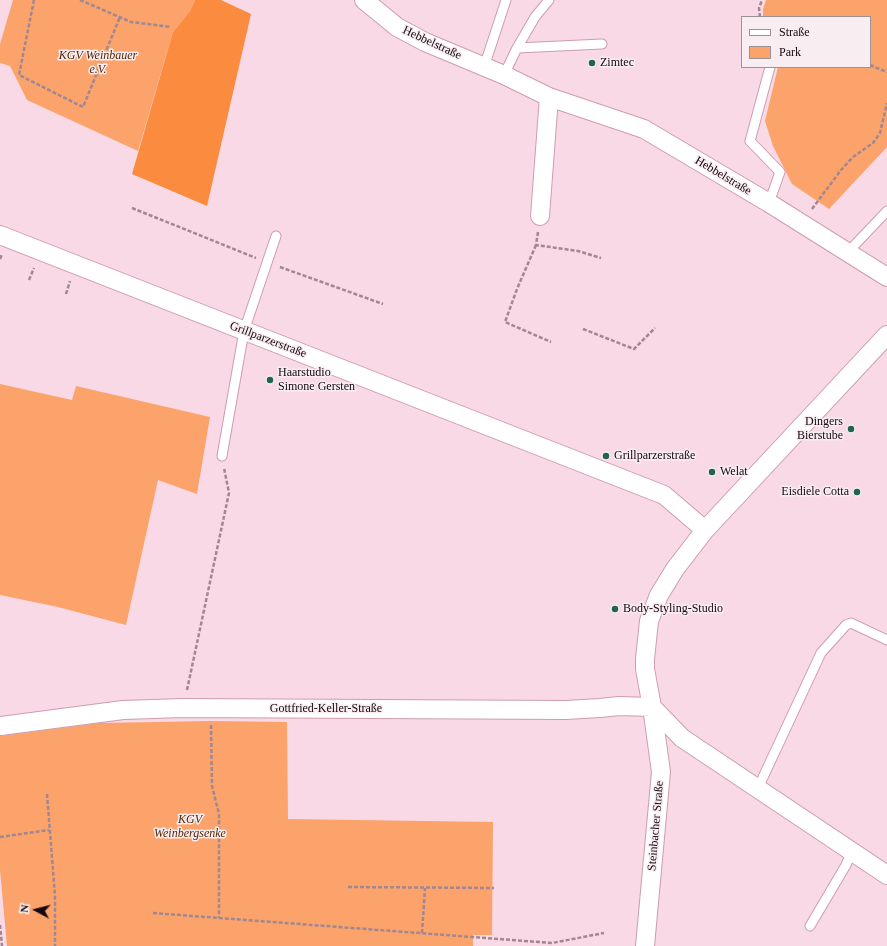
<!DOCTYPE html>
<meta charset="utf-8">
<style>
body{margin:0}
#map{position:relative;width:887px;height:946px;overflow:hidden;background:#f9d9e6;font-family:"Times New Roman",serif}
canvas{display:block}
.legend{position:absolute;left:741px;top:16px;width:130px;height:52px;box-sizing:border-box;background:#f8edf1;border:1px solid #9e9196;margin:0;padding:5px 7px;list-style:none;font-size:12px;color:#16060d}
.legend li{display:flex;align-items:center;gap:8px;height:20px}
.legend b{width:20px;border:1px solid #9e9196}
.north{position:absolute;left:16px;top:890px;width:40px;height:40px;-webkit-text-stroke:3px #f8edf1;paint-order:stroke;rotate:277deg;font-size:11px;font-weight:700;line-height:16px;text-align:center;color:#16060d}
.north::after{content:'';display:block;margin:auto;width:14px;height:18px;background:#16060d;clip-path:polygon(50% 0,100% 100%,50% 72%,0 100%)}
</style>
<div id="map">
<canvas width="887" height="946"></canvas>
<ul class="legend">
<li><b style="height:5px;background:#fff"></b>Straße</li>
<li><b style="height:11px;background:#fca36b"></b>Park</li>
</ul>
<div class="north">N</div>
</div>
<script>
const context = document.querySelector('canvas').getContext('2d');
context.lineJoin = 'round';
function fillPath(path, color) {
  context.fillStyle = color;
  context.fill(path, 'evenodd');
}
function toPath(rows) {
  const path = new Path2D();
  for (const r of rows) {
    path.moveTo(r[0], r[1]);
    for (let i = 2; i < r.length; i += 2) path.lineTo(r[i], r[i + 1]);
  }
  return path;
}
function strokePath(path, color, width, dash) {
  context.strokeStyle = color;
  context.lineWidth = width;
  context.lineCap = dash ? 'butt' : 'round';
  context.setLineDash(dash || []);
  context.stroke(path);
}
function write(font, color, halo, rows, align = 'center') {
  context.font = font + ' "Times New Roman",serif';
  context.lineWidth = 3;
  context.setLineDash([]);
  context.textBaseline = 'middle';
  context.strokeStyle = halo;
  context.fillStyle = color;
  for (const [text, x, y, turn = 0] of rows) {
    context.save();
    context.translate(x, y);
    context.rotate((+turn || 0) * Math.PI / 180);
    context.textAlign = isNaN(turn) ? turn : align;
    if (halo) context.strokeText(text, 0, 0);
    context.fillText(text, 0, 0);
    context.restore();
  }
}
const green = toPath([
 [13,0,195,0,190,11,173,32,138,151,27,100,10,66,0,63,0,44],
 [766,0,887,0,887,147,829,209,792,184,773,146,765,121,778,67,870,67,870,17,763,17,763,9],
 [0,384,72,400,76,386,210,417,197,494,158,480,126,625,58,607,0,595],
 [211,721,287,722,288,819,493,822,492,935,473,935,473,946,7,946,0,870,0,736,99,723]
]);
const forest = toPath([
 [195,0,221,0,251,14,207,206,132,174,173,32,190,11]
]);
const path = toPath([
 [34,0,19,75,83,107,120,17],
 [80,0,131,22,171,27],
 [760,17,759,8,762,0],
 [870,65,887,72],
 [132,208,256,258],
 [812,209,841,170,853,157,873,143,880,133,887,103],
 [538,232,536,245,578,251,601,258],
 [536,245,517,289,505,322,551,342],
 [0,259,2,254],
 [280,267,383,304],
 [29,280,34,268],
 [66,294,70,281],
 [583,329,634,349,655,328],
 [187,690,229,493,224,468],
 [211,725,212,786,219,814,219,918],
 [47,794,55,896,55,946],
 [0,837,49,830],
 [348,887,494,888],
 [153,913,552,943,604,933],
 [0,925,2,946],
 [422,933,425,888]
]);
const service = toPath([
 [517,48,602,44],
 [484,67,506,0],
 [504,75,517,48,535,17,549,0],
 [769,203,780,172,750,141,770,67],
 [847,253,887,211],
 [222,456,244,331,276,236],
 [758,788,821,653,846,625,851,623,887,640],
 [810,926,846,865,852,851]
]);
const minor = toPath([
 [364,0,397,27,425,42,504,75,549,97,644,129,769,203,887,277],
 [540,216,549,97],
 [0,235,664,495,705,530],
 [652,707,682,738,887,875],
 [0,726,123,710,183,708,566,710,600,708,619,706,652,707],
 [645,946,661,772,652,707,645,669,645,659,649,621,659,595,675,569,705,530,887,335]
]);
const markers = [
 [592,63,4,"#216351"],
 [270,380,4,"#216351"],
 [851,429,4,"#216351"],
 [606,456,4,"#216351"],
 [712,472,4,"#216351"],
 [857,492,4,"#216351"],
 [615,609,4,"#216351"]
];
const streetNames = [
 ["Hebbelstraße",432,43,25],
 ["Hebbelstraße",723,176,31],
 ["Grillparzerstraße",268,340,21],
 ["Gottfried-Keller-Straße",326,709],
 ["Steinbacher Straße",656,826,-85]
];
const parkNames = [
 ["KGV Weinbauer",98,56],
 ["e.V.",98,70],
 ["KGV",190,820],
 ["Weinbergsenke",190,834]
];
const poiNames = [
 ["Zimtec",600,63],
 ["Haarstudio",278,373],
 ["Simone Gersten",278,387],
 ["Dingers",843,422,"right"],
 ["Bierstube",843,436,"right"],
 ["Grillparzerstraße",614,456],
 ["Welat",720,472],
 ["Eisdiele Cotta",849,492,"right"],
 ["Body-Styling-Studio",623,609]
];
fillPath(green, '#fca36b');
fillPath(forest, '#fb8b3e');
strokePath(service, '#ce9cb1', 11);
strokePath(minor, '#ce9cb1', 20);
strokePath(path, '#a18792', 2.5, [4, 2]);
strokePath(service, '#fff', 9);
strokePath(minor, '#fff', 18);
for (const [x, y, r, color] of markers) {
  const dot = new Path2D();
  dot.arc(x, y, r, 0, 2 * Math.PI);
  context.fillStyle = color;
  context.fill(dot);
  strokePath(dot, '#f8edf1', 1.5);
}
write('12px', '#16060d', '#f8edf1', streetNames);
write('italic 12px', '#522707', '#f8edf1', parkNames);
write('12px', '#16060d', '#f8edf1', poiNames, 'left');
</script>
